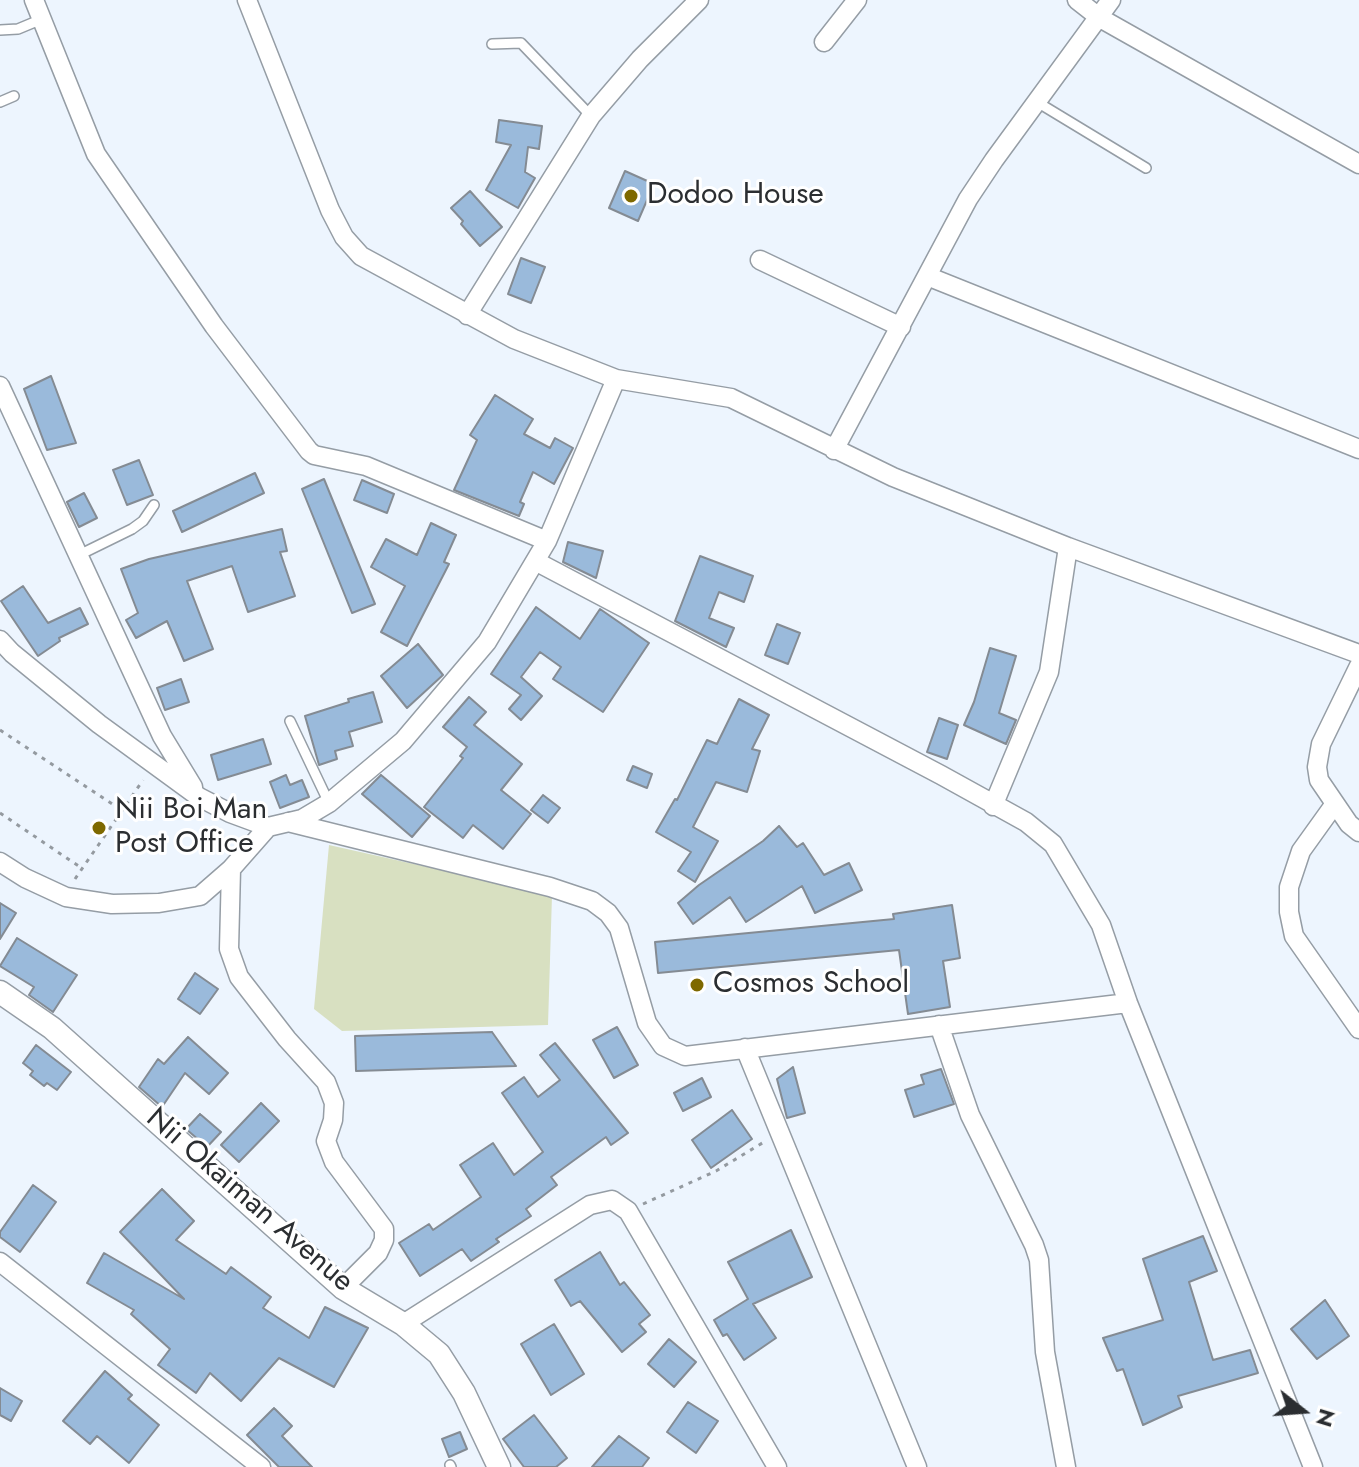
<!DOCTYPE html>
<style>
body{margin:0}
#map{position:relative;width:1359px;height:1467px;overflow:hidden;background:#edf5fe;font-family:Jost,sans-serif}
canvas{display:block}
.north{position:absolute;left:1263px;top:1371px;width:80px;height:80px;-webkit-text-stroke:6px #fff;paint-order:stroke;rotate:107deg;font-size:22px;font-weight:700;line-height:32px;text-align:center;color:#2b2e31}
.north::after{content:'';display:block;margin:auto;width:28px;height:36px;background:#2b2e31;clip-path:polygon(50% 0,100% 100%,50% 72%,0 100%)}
</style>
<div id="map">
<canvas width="1359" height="1467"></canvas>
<div class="north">N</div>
</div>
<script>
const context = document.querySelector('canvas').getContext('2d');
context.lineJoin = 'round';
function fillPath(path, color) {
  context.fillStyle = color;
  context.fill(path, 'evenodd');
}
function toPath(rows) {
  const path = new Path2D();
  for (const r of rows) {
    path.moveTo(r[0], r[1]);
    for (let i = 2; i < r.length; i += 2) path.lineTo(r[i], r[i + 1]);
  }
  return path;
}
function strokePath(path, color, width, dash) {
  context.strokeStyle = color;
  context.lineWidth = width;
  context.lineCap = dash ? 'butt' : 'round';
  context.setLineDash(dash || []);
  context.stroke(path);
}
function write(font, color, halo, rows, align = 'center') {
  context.font = font + ' Jost,sans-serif';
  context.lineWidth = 6;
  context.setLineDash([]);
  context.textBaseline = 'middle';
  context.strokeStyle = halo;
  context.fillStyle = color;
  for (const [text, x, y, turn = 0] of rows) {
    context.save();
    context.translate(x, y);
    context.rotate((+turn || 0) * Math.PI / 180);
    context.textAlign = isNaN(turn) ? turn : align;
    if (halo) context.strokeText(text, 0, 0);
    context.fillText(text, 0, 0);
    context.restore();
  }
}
const green = toPath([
 [329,845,552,895,548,1025,342,1031,314,1009]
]);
const building = toPath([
 [499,120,542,126,539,149,528,147,525,172,535,178,518,208,486,190,511,145,496,142,499,120],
 [625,171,654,184,638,221,609,208,625,171],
 [470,191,502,227,480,246,461,224,463,221,451,208,470,191],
 [521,258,545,267,531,303,508,294,521,258],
 [51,376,76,443,47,450,24,389,51,376],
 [495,395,533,419,524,434,550,448,555,438,573,448,554,484,533,472,520,502,524,504,519,516,454,490,477,440,470,435,495,395],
 [139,460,153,495,127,505,113,470,139,460],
 [255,473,264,493,182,532,173,511,255,473],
 [324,479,375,604,352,613,302,489,324,479],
 [362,480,394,494,387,513,354,500,362,480],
 [84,493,97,518,79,527,67,502,84,493],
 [431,523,456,535,444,562,449,564,407,646,381,632,405,586,371,567,386,539,417,555,431,523],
 [282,529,287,551,280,552,295,596,248,612,232,566,187,581,213,649,184,661,167,621,136,638,126,620,138,613,121,569,149,559,282,529],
 [568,542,603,551,596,578,563,562,568,542],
 [700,556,753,576,744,602,719,592,709,618,734,628,726,647,675,621,700,556],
 [23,586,48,623,80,608,88,624,59,638,60,641,38,656,1,601,23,586],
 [536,607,580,639,600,609,649,643,603,712,553,679,561,667,540,652,521,677,542,696,521,720,509,709,521,695,491,674,536,607],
 [777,624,800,633,788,664,765,655,777,624],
 [418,644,443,675,407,708,381,676,418,644],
 [990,648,1016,656,999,713,1016,720,1006,744,964,725,974,702,990,648],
 [181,679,189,702,165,710,157,688,181,679],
 [373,692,382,722,349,732,353,746,335,751,337,759,319,765,305,716,349,702,348,699,373,692],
 [469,697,486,712,474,725,522,764,501,790,531,814,503,849,473,825,463,838,424,807,463,758,460,756,467,747,443,727,469,697],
 [739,699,769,715,752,749,760,751,747,792,716,782,693,827,718,841,695,882,678,871,691,852,656,832,675,799,677,800,707,740,717,744,739,699],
 [939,718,958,725,947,759,927,752,939,718],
 [263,739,271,764,218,780,211,755,263,739],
 [633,766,652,774,647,788,627,780,633,766],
 [286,775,290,785,302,780,309,797,280,808,270,782,286,775],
 [381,775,430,816,412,837,362,794,381,775],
 [543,795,560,808,548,823,531,810,543,795],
 [779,826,797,847,803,843,824,875,849,863,862,890,815,913,802,886,746,922,730,897,693,924,678,903,699,885,763,841,779,826],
 [0,903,16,913,0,939,0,903],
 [952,905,960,958,943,961,950,1007,908,1014,899,950,658,973,655,942,894,919,893,914,952,905],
 [17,938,77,975,53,1012,29,995,34,987,0,966,17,938],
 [195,973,218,989,200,1014,178,999,195,973],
 [617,1027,638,1065,614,1078,593,1040,617,1027],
 [492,1032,516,1066,356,1071,355,1036,492,1032],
 [188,1037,228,1073,209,1094,185,1073,162,1107,139,1087,158,1059,164,1064,188,1037],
 [555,1043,628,1133,611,1145,606,1137,551,1177,557,1185,526,1209,531,1216,496,1239,499,1242,471,1261,462,1249,420,1276,399,1243,429,1224,433,1230,481,1197,460,1165,493,1143,514,1175,543,1152,502,1093,524,1077,538,1097,560,1080,540,1055,555,1043],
 [36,1045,71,1072,57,1090,47,1083,44,1086,30,1075,33,1071,23,1063,36,1045],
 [793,1067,805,1113,787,1118,777,1079,793,1067],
 [941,1069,954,1104,914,1117,905,1090,924,1084,921,1075,941,1069],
 [702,1078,711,1097,683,1111,674,1093,702,1078],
 [261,1103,279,1121,239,1162,221,1145,261,1103],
 [732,1110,752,1139,711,1168,692,1140,732,1110],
 [200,1114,221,1132,207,1147,186,1129,200,1114],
 [33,1185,56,1202,20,1252,0,1237,0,1232,33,1185],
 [162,1189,194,1221,176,1240,226,1274,231,1267,271,1297,263,1308,309,1338,325,1307,368,1328,334,1387,279,1358,241,1401,210,1373,196,1393,158,1365,170,1349,131,1314,134,1310,87,1283,104,1253,184,1299,120,1232,162,1189],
 [791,1230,812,1277,753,1304,776,1338,744,1360,727,1334,723,1336,714,1320,748,1299,728,1262,791,1230],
 [1203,1236,1217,1271,1189,1282,1213,1360,1250,1350,1258,1373,1178,1396,1182,1407,1143,1425,1123,1369,1117,1371,1103,1338,1163,1320,1143,1259,1203,1236],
 [600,1252,620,1285,624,1282,650,1315,639,1324,646,1332,622,1352,580,1301,571,1306,555,1280,600,1252],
 [1325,1300,1349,1336,1317,1359,1291,1329,1325,1300],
 [554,1324,584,1374,551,1395,521,1344,554,1324],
 [669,1339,696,1362,674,1387,648,1364,669,1339],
 [105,1371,132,1395,128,1399,159,1425,129,1463,97,1436,90,1444,63,1421,105,1371],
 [0,1388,22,1401,11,1421,0,1415,0,1388],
 [688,1402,718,1421,696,1453,667,1432,688,1402],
 [274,1408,292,1426,282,1436,312,1467,279,1467,247,1435,274,1408],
 [534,1415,567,1458,556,1467,524,1467,503,1439,534,1415],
 [460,1432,467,1449,449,1457,442,1439,460,1432],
 [619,1436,649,1458,642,1467,592,1467,619,1436]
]);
const path = toPath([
 [0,730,123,811],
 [0,813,80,867],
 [75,879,143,780],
 [643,1204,716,1171,764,1142]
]);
const service = toPath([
 [0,30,18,29,42,19],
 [492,44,521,43,591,116],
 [0,102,14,96],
 [1037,102,1146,168],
 [79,555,132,529,143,521,154,505],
 [290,721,329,803],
 [450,1465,451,1467]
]);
const minor = toPath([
 [34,0,96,154,214,326,309,451,314,455,366,466,547,541],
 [247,0,330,210,344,237,361,256,514,339,616,379,731,398,893,477,1068,547,1359,654],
 [1077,0,1100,18,1359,164],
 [824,42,857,0],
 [760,260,901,327],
 [927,276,1359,449],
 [467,315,591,116,640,59,699,0],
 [0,386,162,736,193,787],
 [834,450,968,199,994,160,1111,0],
 [537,562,941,775,1026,822,1053,844,1101,925,1128,1003,1313,1467],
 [0,640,12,653,99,724,199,797,230,813,268,827,302,819,329,803,403,741,487,642,547,541,616,379],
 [1359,666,1321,744,1317,767,1319,780,1349,824,1359,832],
 [1334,805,1301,851,1289,887,1289,912,1294,936,1359,1029],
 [993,806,1049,672,1068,547],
 [288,822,550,887,592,901,608,913,619,928,647,1023,663,1046,685,1056,1128,1003],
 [0,862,25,878,66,897,112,904,159,903,200,896,231,869,268,827],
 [231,869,229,949,239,977,287,1039,326,1082,334,1103,333,1120,326,1141,334,1162,384,1229,384,1240,378,1253,343,1288],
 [939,1025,970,1115,1034,1245,1039,1260,1045,1352,1066,1467],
 [745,1048,917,1467],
 [0,1262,261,1467],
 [403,1324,590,1205,612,1200,628,1211,777,1467]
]);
const tertiary = toPath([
 [0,992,52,1028,343,1288,403,1324,439,1354,464,1393,499,1467]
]);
const markers = [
 [631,196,8,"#7e6900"],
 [99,828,8,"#7e6900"],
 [697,985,8,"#7e6900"]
];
const poiNames = [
 ["Dodoo House",647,196],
 ["Nii Boi Man",115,811],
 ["Post Office",115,845],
 ["Cosmos School",713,985]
];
const streetNames = [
 ["Nii Okaiman Avenue",249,1201,41]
];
fillPath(green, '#d8e0c1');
fillPath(building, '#9abadb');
strokePath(building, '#848b93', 2);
strokePath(service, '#959da5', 12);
strokePath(minor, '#959da5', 21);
strokePath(tertiary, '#959da5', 25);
strokePath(path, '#949aa0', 3, [4, 6]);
strokePath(service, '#fff', 9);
strokePath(minor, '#fff', 18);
strokePath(tertiary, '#fff', 22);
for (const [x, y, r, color] of markers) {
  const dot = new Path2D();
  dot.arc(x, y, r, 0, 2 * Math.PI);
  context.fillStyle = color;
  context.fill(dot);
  strokePath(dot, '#fff', 3);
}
write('30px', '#2b2e31', '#fff', poiNames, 'left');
write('30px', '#2b2e31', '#fff', streetNames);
</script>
